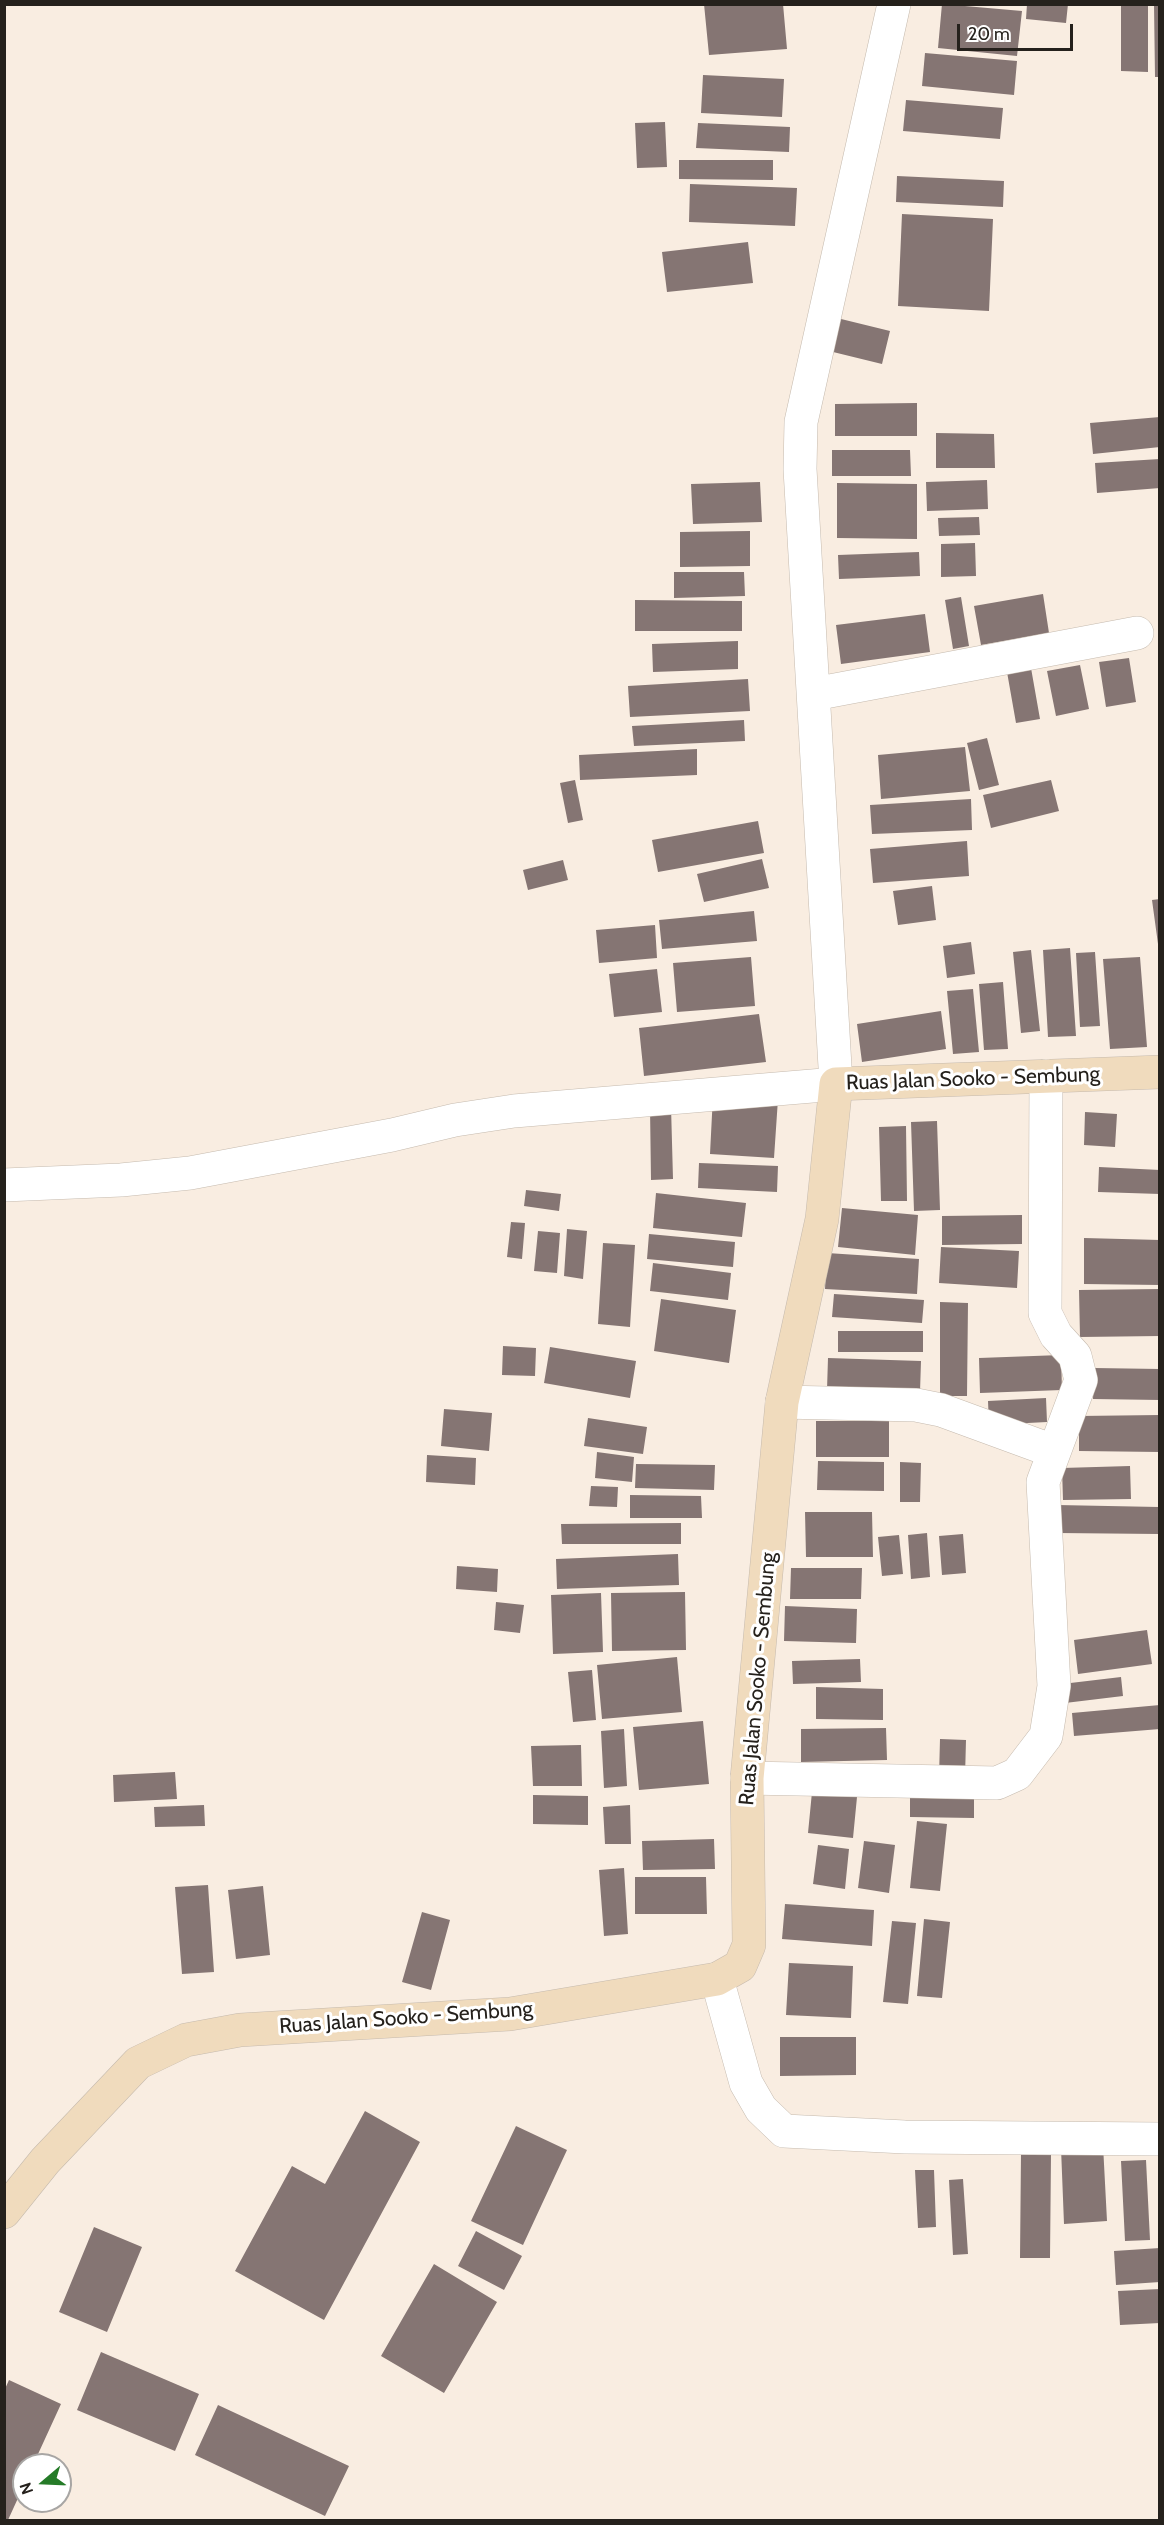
<!DOCTYPE html>
<style>
body{margin:0}
#map{position:relative;width:1164px;height:2525px;overflow:hidden;background:#f9ede1;font-family:Cabin,sans-serif}
canvas{display:block}
.frame{position:absolute;inset:0;border:6px solid #25211c;pointer-events:none}
.north{position:absolute;left:12px;top:2453px;width:60px;height:60px;box-sizing:border-box;background:#fff;border:2px solid #a8a6a4;border-radius:50%;rotate:251deg;font-size:16px;font-weight:700;line-height:24px;text-align:center;color:#25211c}
.north::after{content:'';display:block;margin:auto;width:21px;height:27px;background:#257b28;clip-path:polygon(50% 0,100% 100%,50% 72%,0 100%)}
.scale{position:absolute;left:957px;top:24px;width:116px;height:27px;box-sizing:border-box;border:3px solid #25211c;border-top:0;padding-left:8px;font-size:18px;line-height:21px;white-space:nowrap;color:#25211c;-webkit-text-stroke:4px #fff;paint-order:stroke}
</style>
<div id="map">
<canvas width="1164" height="2525"></canvas>
<div class="frame"></div>
<div class="north">N</div>
<div class="scale">20 m</div>
</div>
<script>
const context = document.querySelector('canvas').getContext('2d');
context.lineJoin = 'round';
function fillPath(path, color) {
  context.fillStyle = color;
  context.fill(path, 'evenodd');
}
function toPath(rows) {
  const path = new Path2D();
  for (const r of rows) {
    path.moveTo(r[0], r[1]);
    for (let i = 2; i < r.length; i += 2) path.lineTo(r[i], r[i + 1]);
  }
  return path;
}
function strokePath(path, color, width, dash) {
  context.strokeStyle = color;
  context.lineWidth = width;
  context.lineCap = dash ? 'butt' : 'round';
  context.setLineDash(dash || []);
  context.stroke(path);
}
function write(font, color, halo, rows, align = 'center') {
  context.font = font + ' Cabin,sans-serif';
  context.lineWidth = 6;
  context.setLineDash([]);
  context.textBaseline = 'middle';
  context.strokeStyle = halo;
  context.fillStyle = color;
  for (const [text, x, y, turn = 0] of rows) {
    context.save();
    context.translate(x, y);
    context.rotate((+turn || 0) * Math.PI / 180);
    context.textAlign = isNaN(turn) ? turn : align;
    if (halo) context.strokeText(text, 0, 0);
    context.fillText(text, 0, 0);
    context.restore();
  }
}
const building = toPath([
 [704,4,783,4,787,49,709,55],
 [942,4,1022,11,1017,56,938,48],
 [1027,4,1068,4,1066,23,1026,19],
 [1121,4,1148,4,1148,72,1121,71],
 [1154,4,1160,4,1160,77,1155,77],
 [925,53,1017,61,1014,95,922,86],
 [703,75,784,79,782,117,701,113],
 [906,100,1003,108,1000,139,903,131],
 [665,122,667,167,637,168,635,123],
 [698,123,790,127,789,152,696,148],
 [679,160,773,160,773,180,679,179],
 [897,176,1004,181,1003,207,896,202],
 [690,184,797,188,795,226,689,222],
 [902,214,993,219,989,311,898,306],
 [748,242,753,283,667,292,662,252],
 [837,318,890,331,882,364,829,351],
 [917,403,917,436,835,436,835,404],
 [1160,417,1160,447,1093,454,1090,423],
 [936,433,994,434,995,468,936,468],
 [832,450,910,450,911,476,832,476],
 [1160,459,1160,488,1097,493,1095,463],
 [987,480,988,509,927,511,926,482],
 [760,482,762,522,693,524,691,484],
 [837,483,917,484,917,539,837,538],
 [979,517,980,535,939,536,938,518],
 [750,531,750,566,680,567,680,532],
 [975,543,976,576,941,577,941,544],
 [919,552,920,576,839,579,838,555],
 [674,572,744,572,745,596,674,598],
 [1043,594,1049,633,981,645,974,606],
 [961,597,969,646,953,649,945,600],
 [635,600,742,601,742,631,635,631],
 [925,614,930,652,841,664,836,625],
 [738,641,738,669,653,672,652,644],
 [1129,658,1136,702,1106,707,1099,662],
 [1080,665,1089,709,1056,716,1047,671],
 [1031,668,1040,719,1016,723,1007,672],
 [748,679,750,711,630,717,628,686],
 [744,720,745,741,634,746,632,726],
 [987,738,999,785,979,790,967,743],
 [965,747,970,791,881,799,878,755],
 [697,749,697,775,580,780,579,755],
 [575,780,583,820,568,823,560,783],
 [1051,780,1059,811,991,828,983,795],
 [971,799,972,830,872,834,870,805],
 [758,821,764,853,658,872,652,840],
 [967,841,969,876,873,883,870,849],
 [762,859,769,888,704,902,697,874],
 [563,860,568,880,528,890,523,870],
 [932,886,936,920,898,925,893,891],
 [1160,899,1160,944,1158,944,1152,900],
 [754,911,757,941,662,949,659,920],
 [655,925,657,958,599,963,596,930],
 [971,942,975,974,947,978,943,946],
 [1070,948,1076,1036,1048,1037,1043,950],
 [1031,950,1040,1031,1021,1033,1013,952],
 [1095,952,1100,1026,1080,1027,1076,953],
 [751,957,755,1006,677,1012,673,963],
 [1140,957,1147,1047,1110,1049,1103,959],
 [657,969,662,1012,614,1017,609,974],
 [1003,982,1008,1049,984,1050,979,984],
 [973,989,979,1052,953,1054,947,991],
 [941,1011,946,1049,862,1062,857,1024],
 [759,1014,766,1062,644,1076,639,1028],
 [713,1095,778,1099,774,1158,710,1154],
 [671,1106,673,1179,651,1180,650,1107],
 [1085,1112,1117,1114,1115,1147,1084,1145],
 [937,1121,940,1210,914,1211,911,1122],
 [906,1126,907,1201,881,1201,879,1127],
 [699,1163,778,1166,777,1192,698,1188],
 [1099,1167,1160,1170,1160,1194,1098,1192],
 [526,1190,561,1194,559,1211,524,1206],
 [656,1193,746,1203,742,1237,653,1228],
 [842,1208,918,1215,915,1255,838,1247],
 [1022,1215,1022,1244,942,1245,942,1216],
 [511,1222,525,1223,522,1259,507,1257],
 [567,1229,587,1231,583,1279,564,1276],
 [538,1231,560,1233,557,1273,534,1271],
 [649,1234,735,1242,733,1267,647,1259],
 [1084,1238,1160,1240,1160,1285,1084,1284],
 [603,1243,635,1245,630,1327,598,1324],
 [941,1247,1019,1251,1017,1288,939,1283],
 [827,1253,919,1259,917,1294,825,1289],
 [653,1263,731,1273,728,1300,650,1291],
 [1160,1289,1160,1336,1080,1337,1079,1290],
 [834,1294,924,1300,922,1323,832,1317],
 [661,1299,736,1310,729,1363,654,1351],
 [940,1302,968,1303,967,1396,940,1396],
 [838,1331,923,1331,923,1352,838,1352],
 [503,1346,536,1348,535,1376,502,1375],
 [550,1347,636,1361,630,1398,544,1383],
 [1061,1355,1062,1390,980,1393,979,1358],
 [828,1358,921,1361,920,1392,827,1390],
 [1094,1368,1160,1369,1160,1400,1093,1399],
 [1046,1398,1047,1422,989,1425,988,1401],
 [444,1409,492,1413,489,1451,441,1446],
 [1160,1415,1160,1452,1079,1451,1079,1416],
 [588,1418,647,1427,643,1454,584,1446],
 [816,1421,889,1421,889,1457,816,1457],
 [597,1452,634,1457,632,1482,595,1478],
 [427,1455,476,1458,475,1485,426,1482],
 [818,1461,884,1462,884,1491,817,1490],
 [900,1462,921,1463,920,1502,900,1502],
 [636,1464,715,1465,714,1490,635,1488],
 [1130,1466,1131,1499,1063,1500,1062,1468],
 [591,1486,618,1487,617,1507,589,1506],
 [630,1495,701,1496,702,1518,630,1518],
 [1057,1505,1159,1507,1159,1534,1058,1533],
 [805,1512,872,1512,873,1557,806,1557],
 [681,1523,681,1544,562,1544,561,1524],
 [927,1533,930,1577,911,1579,908,1535],
 [963,1534,966,1573,942,1575,939,1536],
 [899,1535,903,1574,882,1576,878,1537],
 [678,1554,679,1585,557,1589,556,1559],
 [457,1566,498,1569,497,1592,456,1589],
 [791,1568,862,1568,861,1599,790,1599],
 [685,1592,686,1650,612,1651,611,1593],
 [601,1593,603,1652,553,1654,551,1595],
 [496,1602,524,1605,520,1633,494,1630],
 [785,1606,857,1609,856,1643,784,1641],
 [1147,1630,1152,1664,1078,1674,1074,1640],
 [677,1657,682,1712,602,1719,597,1665],
 [860,1659,861,1682,793,1684,792,1661],
 [592,1670,596,1720,573,1722,568,1672],
 [1121,1677,1123,1696,1065,1703,1062,1684],
 [816,1687,883,1689,883,1720,816,1719],
 [1160,1705,1160,1729,1074,1736,1072,1713],
 [703,1721,709,1784,639,1790,633,1727],
 [886,1728,887,1760,801,1762,801,1729],
 [624,1729,627,1786,604,1788,601,1731],
 [940,1739,966,1740,965,1777,939,1777],
 [581,1745,582,1786,533,1786,531,1746],
 [175,1772,177,1799,114,1802,113,1775],
 [910,1791,974,1792,974,1818,910,1817],
 [812,1792,857,1797,853,1838,808,1833],
 [533,1795,588,1796,588,1825,533,1824],
 [204,1805,205,1826,155,1827,154,1807],
 [630,1805,631,1844,605,1844,603,1807],
 [917,1821,947,1824,940,1891,910,1888],
 [714,1839,715,1869,643,1870,642,1841],
 [864,1841,895,1845,889,1893,858,1888],
 [818,1845,849,1849,845,1889,813,1884],
 [624,1868,628,1934,604,1936,599,1870],
 [635,1877,706,1877,707,1914,635,1914],
 [208,1885,214,1972,182,1974,175,1887],
 [263,1886,270,1955,236,1959,228,1890],
 [785,1904,874,1910,872,1946,782,1939],
 [422,1912,450,1920,431,1990,402,1982],
 [924,1919,950,1922,942,1998,917,1996],
 [892,1921,916,1923,908,2004,883,2002],
 [789,1963,853,1966,851,2018,786,2015],
 [780,2037,856,2037,856,2075,780,2076],
 [365,2111,420,2142,324,2320,235,2271,292,2166,325,2184],
 [516,2126,567,2150,523,2245,471,2221],
 [1103,2145,1107,2221,1064,2224,1061,2148],
 [1021,2153,1051,2154,1050,2258,1020,2258],
 [1146,2160,1150,2240,1125,2241,1121,2161],
 [915,2170,934,2170,936,2227,918,2228],
 [963,2179,968,2254,953,2255,949,2180],
 [94,2227,142,2247,107,2332,59,2312],
 [476,2231,522,2256,504,2290,458,2266],
 [1160,2248,1160,2282,1116,2285,1114,2251],
 [434,2264,497,2302,444,2393,381,2356],
 [1160,2289,1160,2323,1120,2325,1118,2291],
 [101,2352,199,2394,175,2451,77,2410],
 [9,2380,61,2404,33,2465,24,2465,24,2485,8,2520,4,2520,4,2391],
 [218,2405,349,2466,325,2516,195,2455]
]);
const street = toPath([
 [814,694,1137,633],
 [4,1185,121,1180,190,1173,392,1135,455,1120,514,1111,836,1084,800,469,801,422,894,4],
 [782,1402,916,1405,941,1410,1053,1451],
 [747,1778,997,1783,1017,1774,1046,1736,1054,1686,1043,1482,1081,1380,1075,1356,1056,1335,1045,1313,1046,1076],
 [717,1979,746,2083,761,2109,784,2131,905,2137,1160,2139]
]);
const secondary = toPath([
 [4,2212,45,2161,138,2063,186,2040,240,2030,510,2014,717,1979,740,1966,749,1945,747,1778,782,1402,822,1219,836,1084,1160,1072]
]);
const streetNames = [
 ["Ruas Jalan Sooko - Sembung",973,1079,-2],
 ["Ruas Jalan Sooko - Sembung",758,1679,-85],
 ["Ruas Jalan Sooko - Sembung",406,2018,-4]
];
fillPath(building, '#857573');
strokePath(street, '#c5baae', 34);
strokePath(secondary, '#c5baae', 34);
strokePath(street, '#fff', 33);
strokePath(secondary, '#f0dbbd', 33);
write('21px', '#25211c', '#fff', streetNames);
</script>
